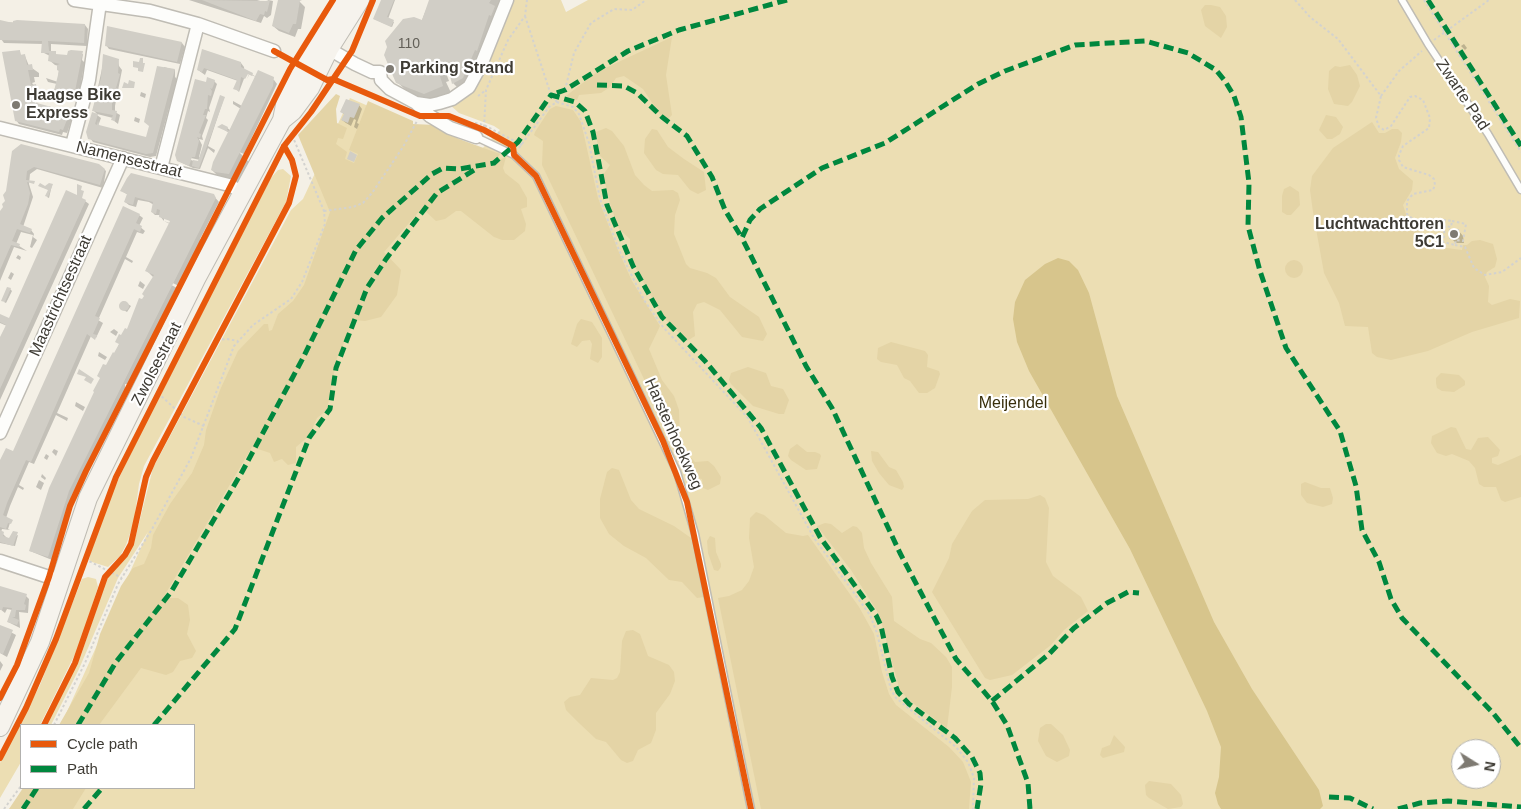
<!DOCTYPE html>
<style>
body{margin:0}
#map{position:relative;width:1521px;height:809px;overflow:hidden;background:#f4f0e6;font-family:Helvetica,sans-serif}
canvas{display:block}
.legend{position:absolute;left:20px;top:724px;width:175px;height:65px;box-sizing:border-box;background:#fff;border:1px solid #b2b1ae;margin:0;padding:6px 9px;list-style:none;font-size:15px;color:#3e3b34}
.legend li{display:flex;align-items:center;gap:10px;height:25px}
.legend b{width:25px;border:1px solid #b2b1ae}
.north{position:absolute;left:1451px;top:739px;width:50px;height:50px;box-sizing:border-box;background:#fff;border:1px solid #b2b1ae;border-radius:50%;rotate:100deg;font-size:14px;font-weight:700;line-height:20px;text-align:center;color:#3e3b34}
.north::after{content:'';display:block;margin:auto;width:18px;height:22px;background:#7e7a72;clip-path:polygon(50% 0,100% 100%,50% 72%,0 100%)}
</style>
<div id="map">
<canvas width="1521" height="809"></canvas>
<ul class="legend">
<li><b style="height:6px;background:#e8590c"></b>Cycle path</li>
<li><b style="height:6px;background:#00873e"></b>Path</li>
</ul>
<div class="north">N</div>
</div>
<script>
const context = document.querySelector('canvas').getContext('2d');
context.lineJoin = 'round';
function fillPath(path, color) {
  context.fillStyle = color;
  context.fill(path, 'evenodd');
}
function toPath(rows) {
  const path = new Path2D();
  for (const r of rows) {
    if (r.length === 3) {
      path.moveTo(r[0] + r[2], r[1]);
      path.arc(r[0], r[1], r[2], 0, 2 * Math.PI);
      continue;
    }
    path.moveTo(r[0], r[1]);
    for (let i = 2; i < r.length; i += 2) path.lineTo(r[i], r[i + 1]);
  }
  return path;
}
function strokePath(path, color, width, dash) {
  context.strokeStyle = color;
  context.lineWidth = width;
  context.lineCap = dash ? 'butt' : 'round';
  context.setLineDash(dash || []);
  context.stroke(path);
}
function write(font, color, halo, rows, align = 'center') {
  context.font = font + ' Helvetica,sans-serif';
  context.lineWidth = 4.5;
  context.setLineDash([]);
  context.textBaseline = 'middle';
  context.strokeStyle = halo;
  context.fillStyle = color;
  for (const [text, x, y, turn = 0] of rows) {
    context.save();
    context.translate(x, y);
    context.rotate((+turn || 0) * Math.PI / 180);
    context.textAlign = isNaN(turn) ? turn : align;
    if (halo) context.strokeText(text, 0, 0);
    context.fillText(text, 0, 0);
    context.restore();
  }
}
const green = toPath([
 [512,0,561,0,566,12,588,0,1521,0,1521,809,12,809,29,788,194,788,194,725,61,725,148,532,118,578,79,669,51,725,47,725,81,655,107,578,125,558,134,543,153,468,291,210,303,199,350,98,477,154,500,130,494,126,459,113,449,104,472,90],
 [1461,749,1491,749,1491,779,1461,779],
 [283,169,291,176,286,202,144,466,139,484,134,522,126,545,120,556,108,567,92,562,89,560,90,555,109,500,126,463,270,179,278,170],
 [88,577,96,579,98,587,79,646,40,725,21,725,21,762,0,798,0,763,40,685,82,579]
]);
const forest = toPath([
 [1211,5,1220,7,1226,16,1227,27,1221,38,1205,26,1201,10,1205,5],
 [672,37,666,75,672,115,667,120,661,116,643,89,624,76,616,78,610,87,601,93,579,95,577,100,566,96,597,72],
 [1350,65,1357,75,1360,86,1352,102,1348,106,1334,104,1328,89,1329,71,1335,66,1340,67],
 [336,94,340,96,336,109,337,123,347,128,343,139,338,138,336,144,347,152,345,159,354,163,358,154,349,150,368,101,413,121,413,124,435,125,459,139,500,154,498,157,501,159,506,157,503,168,505,173,519,184,527,198,527,207,521,209,526,224,525,231,514,240,502,240,494,237,461,211,456,211,445,219,436,221,422,208,384,252,401,270,397,295,381,317,365,321,355,320,337,358,327,410,317,418,309,436,296,447,296,463,288,465,282,459,274,462,270,453,252,447,163,598,178,598,188,605,190,620,187,634,196,651,192,658,180,661,173,672,166,675,141,668,99,725,59,725,89,673,100,634,121,586,133,568,144,564,151,548,153,535,170,504,192,473,204,445,206,430,220,390,238,351,264,324,268,324,269,331,272,330,278,314,293,301,304,285,330,212,298,135],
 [556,106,573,110,581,122,598,198,618,250,632,281,660,326,649,349,662,380,674,396,679,410,680,437,677,442,674,442,542,165,543,141,534,135,535,132,550,109],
 [1326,115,1336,117,1343,127,1340,134,1332,139,1327,139,1319,130],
 [1372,122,1379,133,1385,133,1392,129,1398,129,1402,133,1401,142,1395,158,1399,169,1413,181,1412,190,1403,205,1408,220,1420,227,1426,240,1431,246,1462,250,1463,245,1467,245,1472,241,1480,240,1493,244,1497,259,1495,267,1487,272,1485,277,1489,286,1488,302,1492,305,1510,299,1520,301,1519,318,1472,332,1428,351,1391,360,1377,357,1372,353,1368,327,1345,326,1339,303,1324,273,1313,212,1310,190,1312,176,1333,148],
 [606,128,612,131,624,146,635,175,644,185,652,191,673,190,678,193,680,200,675,215,674,234,686,264,690,268,707,273,716,278,730,297,759,317,767,334,763,341,742,337,720,310,704,302,697,304,693,312,695,336,687,341,662,316,634,265,630,254,630,239,619,229,611,207,603,175,610,165,599,155,596,132],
 [652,129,657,130,668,147,684,159,704,172,706,190,698,194,690,190,678,175,663,174,656,170,644,153,645,139],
 [1290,186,1299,192,1300,205,1291,215,1287,215,1282,212,1282,196,1284,189],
 [1294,269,9],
 [581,319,592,322,602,338,602,357,598,363,590,359,592,344,590,340,582,341,577,347,571,344,577,324],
 [891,342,925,351,928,355,927,367,939,371,940,374,935,388,927,393,919,393,910,381,904,378,897,365,881,362,877,359,878,348],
 [748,367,766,373,771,386,783,389,789,400,784,414,779,414,753,406,731,384,729,380,731,373],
 [1441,373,1459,375,1465,381,1465,385,1454,392,1442,391,1437,388,1436,383,1436,378],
 [1451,427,1456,428,1466,449,1471,450,1478,438,1488,437,1500,450,1498,456,1492,458,1492,463,1498,465,1521,455,1521,497,1505,502,1501,500,1496,487,1484,487,1479,484,1475,468,1469,461,1452,454,1446,456,1437,453,1431,443,1432,436],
 [797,444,807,452,815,452,820,454,821,456,817,469,806,470,791,460,788,456,790,449],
 [685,451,695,462,708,461,714,466,721,477,720,484,708,490,703,488,702,479,693,477,686,467,682,455],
 [871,451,878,452,889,467,896,470,903,482,904,487,902,490,889,485,879,473,872,461],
 [612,468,619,470,631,500,639,509,674,526,691,538,704,597,697,598,682,582,669,580,646,558,624,546,609,534,600,518,600,499,607,472],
 [1305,482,1321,488,1330,488,1333,498,1332,504,1323,507,1307,503,1301,495,1301,484],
 [1040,495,1045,498,1049,508,1046,562,1053,576,1081,597,1088,611,1064,630,1051,645,1012,675,990,680,985,678,932,592,949,558,952,544,972,511,985,500,1028,499],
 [756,512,764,515,786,533,803,536,808,535,859,607,874,634,882,672,889,694,896,705,949,747,963,762,971,782,969,809,761,809,718,598,729,596,742,590,749,581,754,567,749,538,750,518],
 [825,523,831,524,842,533,853,526,857,527,862,533,864,548,871,563,892,597,894,621,920,639,931,643,946,657,952,667,952,687,947,728,914,704,900,691,879,614,851,570,817,526],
 [710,536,715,538,716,552,721,564,721,567,718,571,714,570,708,553,707,541],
 [633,630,640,634,648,656,669,665,674,672,675,681,670,694,656,713,656,730,651,743,638,750,633,761,627,763,621,760,606,742,596,739,579,723,566,710,564,702,570,697,580,695,591,678,613,680,617,678,620,672,622,641,626,631],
 [1046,724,1051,724,1063,735,1070,750,1069,756,1057,762,1046,756,1038,741,1040,728],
 [1114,735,1125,747,1124,752,1103,758,1100,755,1102,748,1110,745],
 [1149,781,1171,784,1181,795,1183,804,1181,807,1168,809,1149,798,1146,795,1145,785],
 [23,788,86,788,73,809,9,809]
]);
const water = toPath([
 [1058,258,1069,261,1078,270,1089,293,1117,396,1214,622,1252,689,1319,790,1323,806,1320,809,1221,809,1218,804,1215,793,1219,777,1221,747,1207,711,1130,549,1029,371,1017,342,1013,319,1015,302,1025,280,1045,264]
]);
const shadow = toPath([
 [189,0,257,0,267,3,268,0,273,1,271,15,267,18,264,16,261,23],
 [279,0,302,0,299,1,305,7,301,29,298,29,295,37,279,31,273,26],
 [382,0,395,0,388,19,394,22,392,27,374,19],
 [430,0,506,0,464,94,453,83,448,70,439,73,441,75,446,73,449,81,446,82,453,97,436,104,409,93,397,82],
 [0,22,85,25,88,29,87,46,51,44,51,52,59,56,70,57,83,54,82,60,86,64,85,72,83,71,81,83,83,85,77,98,75,98,74,101,51,96,57,84,48,82,46,78,58,82,59,66,55,65,49,60,50,56,42,52,43,44,4,43,1,39],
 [182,43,185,47,180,64,109,49,106,45],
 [1464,44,1467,48,1465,50,1461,46],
 [203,50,241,63,244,67,245,76,239,92,235,88,238,81,207,70,205,75,198,70],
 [20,51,21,56,25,56,29,66,39,73,39,77,34,77,35,82,32,83,39,92,34,94,33,97,39,105,35,101,35,106,69,113,73,116,67,133,63,132,62,135,19,124,16,120],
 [118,60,119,66,122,70,115,106,115,112,120,115,118,124,113,120,113,118,97,114,93,110,103,64],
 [164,67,175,70,175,77,184,86,178,110,169,108,156,156,150,157,93,142,90,138,97,115,101,118,98,126,147,139],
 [250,73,256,77,274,80,277,84,244,154,239,152,250,163,239,185,223,181,212,170,229,133,222,128,223,125,230,130,241,109,233,104,233,101,242,106,256,77,249,74,247,79],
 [214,81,217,84,209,108,210,112,208,111,206,118,208,120,202,136,203,140,199,139,202,145,199,157,201,158,224,98,208,146,215,150,214,153,208,148,200,169,193,168,178,161,207,83],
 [191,158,200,160,199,163,191,160],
 [141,92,146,94,145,98,140,96],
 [359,105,362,109,357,123,359,124,357,129,354,127,356,120,354,119,351,126,346,123,342,120,345,115,342,112],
 [135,117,140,119,139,123,134,121],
 [13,151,103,168,106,171,103,188,37,169,30,174,29,184,33,197,23,227,31,230,34,234,33,237,37,240,32,248,30,247,33,235,21,232,16,244,27,251,14,247,0,281,0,218,6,201],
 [52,185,49,198,47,197,49,190,40,186,48,188],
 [122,191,213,195,219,202,200,239,208,246,184,294,175,290,128,384,125,384,125,390,72,495,52,560,30,551,106,367,115,354,122,337,127,330,154,278,146,270,170,224,164,221,175,225,176,223,164,218,164,221,159,215,155,215,152,212,154,205,149,202,138,200,136,207,129,205,125,202,128,195],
 [158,276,179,286,177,288,158,278],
 [85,201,89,204,0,400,0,338,7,326,0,323,0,315,9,320],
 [139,215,143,218,139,226,145,231,143,234,137,232,126,257,133,261,132,263,125,259,98,320,103,323,96,338,91,336,57,413,68,418,67,421,56,415,34,464,29,462,19,485,24,488,23,490,18,487,10,506,6,518,11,520,8,529,10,530,2,529,1,532,8,539,18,535,15,546,0,543,0,463,13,453],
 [1458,230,1463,236,1464,243,1456,243,1451,238],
 [18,255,21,257,20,260,16,258],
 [11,272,14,274,11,280,8,278],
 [140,281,145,285,143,289,138,286],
 [10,289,12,291,6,303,4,302],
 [123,301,131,306,127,312,120,308],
 [114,329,118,332,116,336,110,332],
 [99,352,107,357,105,360,98,356],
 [76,402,85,407,83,411,75,406],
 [54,449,58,451,56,456,52,452],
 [46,454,49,456,47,460,44,458],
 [42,474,46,478,45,480,41,477],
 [39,480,44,483,41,490,36,487],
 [0,589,26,596,29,599,28,613,19,612,20,628,8,622,12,610,7,609,5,613,0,609],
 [0,626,16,635,7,657,0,653],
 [0,661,3,665,0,671]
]);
const building = toPath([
 [202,0,266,1,270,0,267,12,265,11,264,15,260,14,256,21],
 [278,0,300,0,296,24,293,24,289,33,272,26],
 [381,0,394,0,387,17,394,20,391,27,373,19],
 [429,0,491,0,489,3,495,6,491,16,489,15,477,51,475,50,463,78,452,84,449,72,446,73,441,63,438,64,443,75,440,76,443,86,424,94,396,83,384,55,387,47,385,41,403,19,414,17,422,20],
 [0,20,13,23,13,21,17,20,85,24,84,43,48,41,49,51,56,51,56,54,67,55,68,51,71,50,83,51,73,101,48,95,54,91,59,71,57,70,57,65,60,64,48,61,49,53,41,53,42,41,0,40],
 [107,26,182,42,177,62,105,46],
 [202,49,241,62,241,67,253,73,252,76,248,74,245,79,241,77,239,91,233,89,237,80,204,68,202,72,197,70],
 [20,50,20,55,25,54,27,65,32,64,33,70,28,70,31,85,36,84,37,89,31,91,33,102,70,112,63,130,60,129,59,132,15,121,2,52],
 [103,54,119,59,118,73,120,74,112,102,112,110,117,111,115,121,111,120,113,115,92,111,101,78],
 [140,58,143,58,143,63,145,63,143,72,138,71,138,68,133,67,133,61,139,62],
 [157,66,175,69,153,153,146,154,88,139,86,132,92,112,98,114,95,124,97,125,98,121,99,125,146,137,149,126,144,122],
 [258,70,274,77,273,86,229,174,215,172,211,170,213,162,228,132,217,127,222,124,228,127,227,130,229,131],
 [207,77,215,80,214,84,212,89,210,88,212,91,211,96,208,95,207,109,205,109,203,115,206,115,199,133,201,134,200,138,197,137,199,141,195,157,192,157,189,166,177,161,175,155,195,79,206,82],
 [129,80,135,82,134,88,122,88,124,82,128,84],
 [220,95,225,97,199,168,192,166,193,160,198,161],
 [346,99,360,104,354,118,350,117,348,123,341,120,344,114,340,112],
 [21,144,99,164,105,169,100,185,34,167,27,171,26,180,35,181,34,184,27,182,30,193,28,204,20,224,32,229,30,233,17,229,12,241,20,244,19,247,11,245,0,270,0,211,3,207,2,204,5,201,3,195,6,191,12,151],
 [350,151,357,155,354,162,347,159],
 [131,173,214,194,216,198,69,491,48,557,29,551,49,488,94,392,93,391,100,378,97,376,103,364,106,365,113,352,114,353,119,344,115,342,119,334,121,335,125,328,127,329,139,298,142,299,144,296,142,294,154,275,145,271,170,221,159,217,160,210,157,209,156,214,151,212,153,202,135,197,133,205,124,202,127,194,120,191,127,178],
 [40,183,45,186,49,183,53,184,48,197,45,196,48,190,38,186],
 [77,184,82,186,81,190,84,191,82,198,86,200,0,389,0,337,6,325,0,322,0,314,9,318,66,190,77,195],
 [123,206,140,214,136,223,142,226,140,232,134,229,95,316,100,318,93,334,97,335,95,340,87,334,31,462,26,460,7,503,3,515,13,520,11,524,8,523,6,529,0,527,0,460,6,448,13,451],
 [1449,229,1459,229,1459,238,1449,239],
 [7,287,11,288,5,302,1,301],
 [124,306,5],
 [79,369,94,379,91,384,84,380,86,377,77,374],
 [0,530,4,532,3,536,9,538,13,531,18,532,13,546,0,542],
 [0,586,27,594,24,604,26,605,25,610,16,610,15,617,12,617,19,620,17,625,7,622,12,608,3,607,2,610,0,610],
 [0,625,13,630,3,654,0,653]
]);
const path = toPath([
 [1295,0,1310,17,1338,39,1381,96,1376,118,1379,127,1384,130,1391,126,1410,97,1415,96,1423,100,1430,118,1429,128,1403,146,1399,155,1399,160,1403,167,1429,175,1434,179,1435,185,1433,190,1413,194,1407,201,1407,214,1415,221,1435,219,1452,221],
 [1424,0,1521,152],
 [525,16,551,95,557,102],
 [1434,40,1489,0],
 [1453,46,1457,43],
 [565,90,574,53,591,23,614,9,632,10,646,0],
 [478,96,486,90],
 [1381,96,1399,71,1422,51],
 [475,123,484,125,522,145],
 [484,127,486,90,508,40,525,16,527,0],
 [519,148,549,107,557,102,573,107,579,114,589,143,600,199,619,250,644,300,663,327,748,418,814,538,870,615,877,633,891,690,896,698,956,747,968,762,974,778,973,809],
 [324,211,353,207,363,203,372,193,403,147,417,121],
 [1452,221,1466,224,1463,241,1456,240,1455,245,1443,242,1445,226,1451,227,1452,221],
 [1455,245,1465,247,1474,268,1485,275,1502,272,1521,258],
 [217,340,227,339,238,341],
 [158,393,184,417,204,426],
 [85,559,122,578],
 [54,725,85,663,118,584,152,529,191,458,234,346,253,325,291,299,302,282,325,224,324,211,292,135],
 [4,809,21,786]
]);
const lane = toPath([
 [1402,0,1428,44,1488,134,1521,190],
 [476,137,514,155,536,176,677,472,695,534,751,809]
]);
const street = toPath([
 [74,0,150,11,198,24,274,51],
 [322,45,355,64,372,72,380,72,381,80,390,89,416,103,430,116,450,128,476,137],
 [416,103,430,105,439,103,452,99,469,87,481,65,507,0],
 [0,128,229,185,242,192],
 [72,145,89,80,100,3],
 [161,168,198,24],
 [0,433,123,158],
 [0,561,61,581]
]);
const secondary = toPath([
 [282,120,293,111,310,88,329,49,360,0],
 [0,727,40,642,88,498,196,279,282,120,286,100,324,29,344,0]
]);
const quiet = toPath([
 [787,0,679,30,628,51,565,90,551,95,575,102,585,111,593,132,607,205,633,266,662,317,705,361,761,428,820,537,876,615,881,626,892,677,898,692,909,704,955,738,972,757,980,773,981,784,977,809],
 [1428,0,1521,146],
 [597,85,624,86,637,93,662,117,687,136,712,177,725,210,742,238],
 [992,701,1049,654,1074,628,1107,603,1128,592,1139,593],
 [78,725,116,662,171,592,242,472,303,358,356,250,382,218,432,174,443,168,459,169,494,163,518,142,551,95],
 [154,725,235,629,309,438,330,409,336,368,367,288,386,259,437,193,476,169],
 [1329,797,1350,798,1373,809],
 [23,809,37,788],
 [84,809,102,788],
 [1030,809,1028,783,1007,725,992,701,956,659,939,627,900,553,832,408,806,366,742,238,750,220,760,209,822,168,885,143,978,84,1005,71,1075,45,1145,41,1188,53,1216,70,1225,81,1234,96,1241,117,1249,183,1248,226,1260,271,1286,348,1340,431,1356,486,1362,530,1379,562,1391,599,1402,618,1493,713,1521,748],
 [1398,809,1420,803,1448,801,1521,807]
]);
const cycleway = toPath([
 [274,51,327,80,333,79,420,116,449,116,484,130,513,146,514,155,536,176,663,441,687,502,751,809],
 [0,698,17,665,49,577,70,506,86,471,290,69,333,0],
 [44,725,75,663,105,577,125,555,131,544,146,477,153,461,289,203,296,176,292,160,284,146],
 [0,758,26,708,56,639,116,477,284,146,311,112,352,51,373,0]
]);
const markers = [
 [390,69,5,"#7e7a72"],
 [16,105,5,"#7e7a72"],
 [1454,234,5,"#7e7a72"]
];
const numberNames = [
 ["110",409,44]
];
const poiNames = [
 ["Parking Strand",400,69],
 ["Haagse Bike",26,96],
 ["Express",26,114],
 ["Luchtwachttoren",1444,225,"right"],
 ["5C1",1444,243,"right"]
];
const streetNames = [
 ["Zwarte Pad",1462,95,56],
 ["Namensestraat",129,160,14],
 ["Maastrichtsestraat",61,296,-66],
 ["Zwolsestraat",157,364,-63],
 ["Harstenhoekweg",673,434,66]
];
const parkNames = [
 ["Meijendel",1013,404]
];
fillPath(green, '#ecdeb3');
fillPath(forest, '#e4d4a6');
fillPath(water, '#d7c58c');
fillPath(shadow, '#0003');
fillPath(building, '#d1cec6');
strokePath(lane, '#bfbcb4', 9);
strokePath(street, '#bfbcb4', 15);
strokePath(secondary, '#bfbcb4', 20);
strokePath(path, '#d3d2cf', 2, [2.5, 2.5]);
strokePath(lane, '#fdfdfb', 6);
strokePath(street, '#fdfdfb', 12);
strokePath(secondary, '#f6f3ed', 18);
strokePath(quiet, '#00873e', 5, [10, 5]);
strokePath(cycleway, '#e8590c', 6);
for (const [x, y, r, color] of markers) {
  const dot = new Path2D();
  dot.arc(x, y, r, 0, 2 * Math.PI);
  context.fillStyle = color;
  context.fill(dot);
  strokePath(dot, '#fff', 2);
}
write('14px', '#636058', null, numberNames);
write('bold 16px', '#3e3b34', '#fff', poiNames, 'left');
write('16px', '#3e3b34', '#fff', streetNames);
write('16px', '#392f0c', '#fff', parkNames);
</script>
